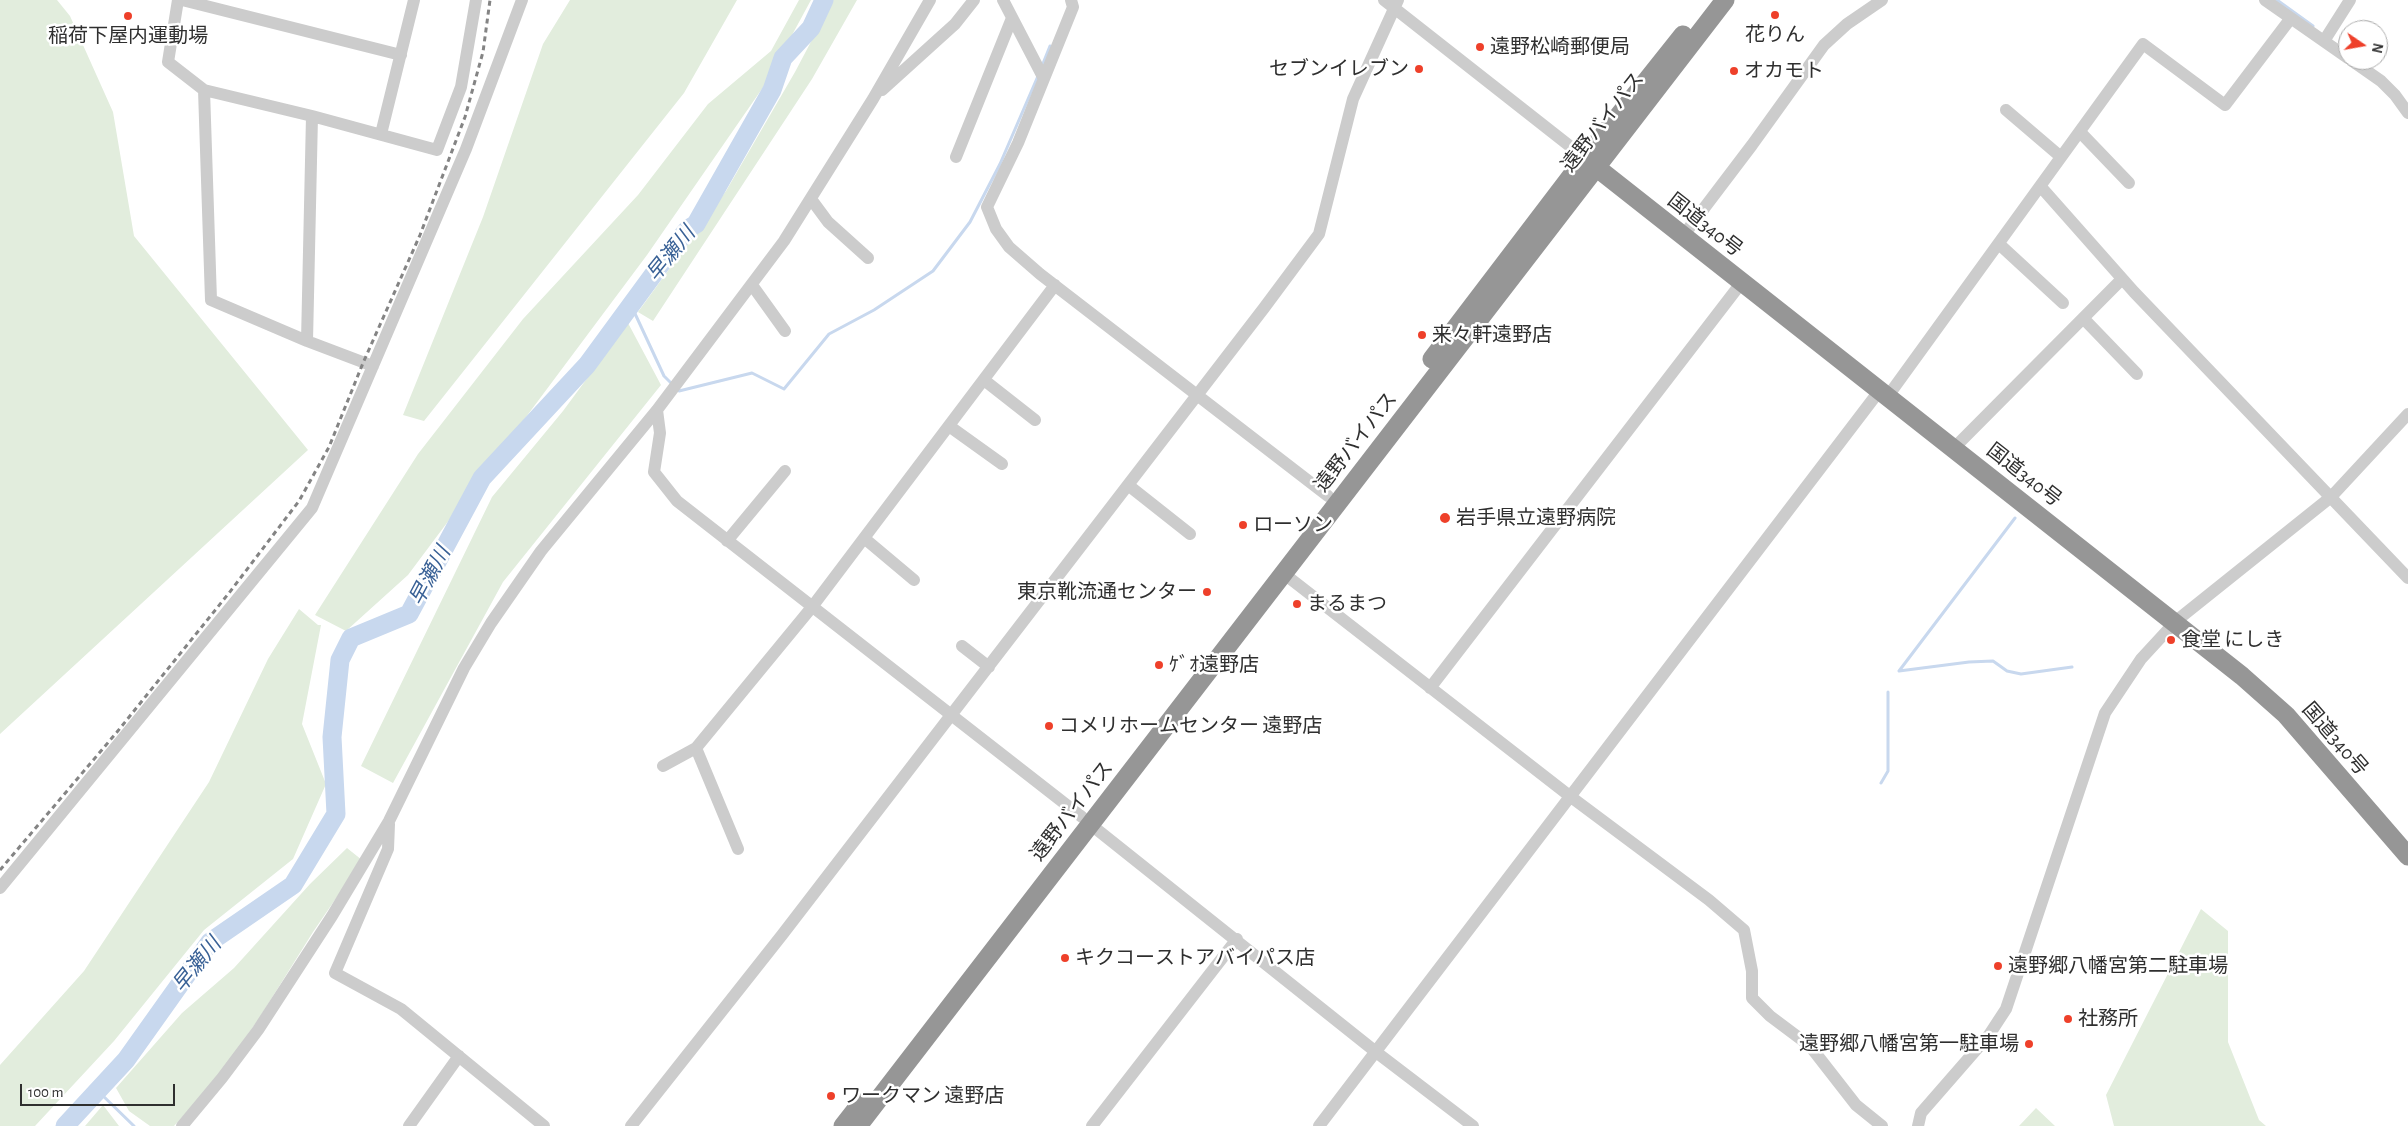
<!DOCTYPE html>
<meta charset="utf-8">
<style>
body{margin:0}
#map{position:relative;width:2408px;height:1126px;overflow:hidden;background:#fff;font-family:"Alegreya Sans",sans-serif}
canvas{display:block}
.north{position:absolute;left:2338px;top:20px;width:50px;height:50px;box-sizing:border-box;background:#fff;border:1px solid #acacac;border-radius:50%;rotate:102deg;font-size:14px;font-weight:700;line-height:20px;text-align:center;color:#2f2f2f}
.north::after{content:'';display:block;margin:auto;width:18px;height:22px;background:#ee402a;clip-path:polygon(50% 0,100% 100%,50% 72%,0 100%)}
.scale{position:absolute;left:20px;top:1084px;width:155px;height:22px;box-sizing:border-box;border:2px solid #2f2f2f;border-top:0;padding-left:6px;font-size:15px;line-height:18px;white-space:nowrap;color:#2f2f2f;-webkit-text-stroke:4px #fff;paint-order:stroke}
</style>
<div id="map">
<canvas width="2408" height="1126"></canvas>
<div class="north">N</div>
<div class="scale">100 m</div>
</div>
<script>
const context = document.querySelector('canvas').getContext('2d');
context.lineJoin = 'round';
function fillPath(path, color) {
  context.fillStyle = color;
  context.fill(path, 'evenodd');
}
function toPath(rows) {
  const path = new Path2D();
  for (const r of rows) {
    path.moveTo(r[0], r[1]);
    for (let i = 2; i < r.length; i += 2) path.lineTo(r[i], r[i + 1]);
  }
  return path;
}
function strokePath(path, color, width, dash) {
  context.strokeStyle = color;
  context.lineWidth = width;
  context.lineCap = dash ? 'butt' : 'round';
  context.setLineDash(dash || []);
  context.stroke(path);
}
function write(font, color, halo, rows, align = 'center') {
  context.font = font + ' "Alegreya Sans","Noto Sans JP",sans-serif';
  context.lineWidth = 5;
  context.setLineDash([]);
  context.textBaseline = 'middle';
  context.strokeStyle = halo;
  context.fillStyle = color;
  for (const [text, x, y, turn = 0] of rows) {
    context.save();
    context.translate(x, y);
    context.rotate((+turn || 0) * Math.PI / 180);
    context.textAlign = isNaN(turn) ? turn : align;
    if (halo) context.strokeText(text, 0, 0);
    context.fillText(text, 0, 0);
    context.restore();
  }
}
const green = toPath([
 [0,0,57,0,70,16,113,112,134,236,308,450,0,734],
 [570,0,737,0,684,93,424,421,403,415,483,217,543,44],
 [799,0,811,0,766,83,647,255,408,575,346,631,315,615,418,454,523,319,638,195,708,104,771,51],
 [833,0,857,0,812,79,653,321,638,312,726,191,795,72],
 [628,323,661,385,503,582,393,783,361,766,492,497,563,411],
 [299,609,318,625,321,625,302,724,326,784,293,859,204,930,114,1041,35,1126,0,1126,0,1065,84,971,209,782,268,659],
 [347,848,362,860,313,932,258,1020,213,1083,174,1126,150,1126,129,1111,116,1088,182,1013,234,968,310,884],
 [2201,909,2228,931,2228,1042,2259,1120,2266,1126,2114,1126,2106,1095],
 [103,1105,119,1126,85,1126],
 [2036,1108,2055,1126,2019,1126]
]);
const stream = toPath([
 [2277,0,2313,26],
 [1042,66,1050,46],
 [631,305,664,376,672,384],
 [676,388,679,391,752,373,784,389,829,334,874,310,933,271,970,222,1000,164,1038,76],
 [2015,518,1899,671,1969,662,1993,661,2007,671,2021,674,2072,667],
 [1881,783,1888,771,1888,692],
 [99,1092,134,1126]
]);
const river = toPath([
 [65,1126,126,1060,210,942,293,885,336,814,332,737,340,660,351,638,409,614,482,478,587,365,675,245,688,229,696,224,772,90,783,58,811,28,824,0]
]);
const minor = toPath([
 [178,0,168,62,204,90,312,116,437,150,461,87,476,0],
 [182,0,401,55],
 [1003,0,1043,77],
 [1071,0,1073,7,1018,143,987,207,996,229,1009,247,1040,274,1328,496],
 [1384,0,1585,158],
 [2265,0,2348,58],
 [2324,41,2350,0],
 [2351,60,2381,81,2395,95,2408,113],
 [204,90,211,300,307,341,373,366],
 [882,90,955,24,974,0],
 [2006,110,2061,157],
 [2080,132,2129,183],
 [381,134,414,0],
 [956,157,1012,18],
 [2041,187,2134,292,2408,578],
 [811,199,828,222,868,258],
 [1683,236,1752,145,1824,45,1847,24,1882,0],
 [1999,244,2063,303],
 [752,285,785,331],
 [2083,318,2137,374],
 [307,341,312,116],
 [984,380,1035,420],
 [1888,396,2143,44,2225,105,2291,18],
 [657,410,660,433,654,472,677,501,1082,817],
 [949,426,1002,464],
 [1954,448,2122,279],
 [1128,485,1190,534],
 [864,538,914,580],
 [727,541,785,471],
 [1283,573,1571,797,1709,900,1744,930,1752,971,1752,998,1770,1016,1810,1046,1856,1105,1882,1126],
 [962,646,989,667],
 [1430,688,1742,282],
 [663,766,696,748],
 [389,824,388,849,335,973,401,1009,544,1126],
 [1090,824,1376,1052,1473,1126],
 [738,849,696,748,812,607,1055,285],
 [0,888,312,508,466,149,522,0],
 [182,1126,222,1078,258,1030,332,916,389,821,464,668,491,623,541,551,657,410,784,241,873,99,930,0],
 [409,1126,459,1056],
 [631,1126,782,935,1264,308,1319,234,1353,99,1398,0],
 [1092,1126,1237,939],
 [1319,1126,1880,390],
 [1918,1126,1921,1113,1989,1035,2006,1009,2105,713,2141,659,2176,621,2331,497,2408,414]
]);
const highway = toPath([
 [1587,160,2242,676,2286,715,2408,856],
 [1432,359,1585,158,1683,35],
 [843,1126,861,1103],
 [858,1126,1725,0]
]);
const rail = toPath([
 [0,870,117,732,229,593,299,501,329,447,363,363,420,235,465,117,483,52,490,0]
]);
const markers = [
 [1775,15,5,"#ee402a"],
 [128,16,5,"#ee402a"],
 [1480,47,5,"#ee402a"],
 [1419,69,5,"#ee402a"],
 [1734,71,5,"#ee402a"],
 [1422,335,5,"#ee402a"],
 [1445,518,6,"#ee402a"],
 [1243,525,5,"#ee402a"],
 [1207,592,5,"#ee402a"],
 [1297,604,5,"#ee402a"],
 [2171,640,5,"#ee402a"],
 [1159,665,5,"#ee402a"],
 [1049,726,5,"#ee402a"],
 [1065,958,5,"#ee402a"],
 [1998,966,5,"#ee402a"],
 [2068,1019,5,"#ee402a"],
 [2029,1044,5,"#ee402a"],
 [831,1096,5,"#ee402a"]
];
const poiNames = [
 ["花りん",1775,35,"center"],
 ["稲荷下屋内運動場",128,36,"center"],
 ["遠野松崎郵便局",1490,47],
 ["セブンイレブン",1409,69,"right"],
 ["オカモト",1744,71],
 ["来々軒遠野店",1432,335],
 ["岩手県立遠野病院",1456,518],
 ["ローソン",1253,525],
 ["東京靴流通センター",1197,592,"right"],
 ["まるまつ",1307,604],
 ["食堂 にしき",2181,640],
 ["ｹﾞｵ遠野店",1169,665],
 ["コメリホームセンター 遠野店",1059,726],
 ["キクコーストアバイパス店",1075,958],
 ["遠野郷八幡宮第二駐車場",2008,966],
 ["社務所",2078,1019],
 ["遠野郷八幡宮第一駐車場",2019,1044,"right"],
 ["ワークマン 遠野店",841,1096]
];
const streetNames = [
 ["遠野バイパス",1603,122,-52],
 ["国道340号",1705,225,38],
 ["遠野バイパス",1356,442,-52],
 ["国道340号",2024,475,38],
 ["国道340号",2335,739,49],
 ["遠野バイパス",1072,811,-52]
];
const waterNames = [
 ["早瀬川",671,254,-51],
 ["早瀬川",430,576,-62],
 ["早瀬川",197,965,-51]
];
fillPath(green, '#e2eddd');
strokePath(stream, '#c8d8ee', 3);
strokePath(river, '#c8d8ee', 19);
strokePath(minor, '#ccc', 12);
strokePath(highway, '#969696', 19);
strokePath(rail, '#848484', 3, [5, 4]);
for (const [x, y, r, color] of markers) {
  const dot = new Path2D();
  dot.arc(x, y, r, 0, 2 * Math.PI);
  context.fillStyle = color;
  context.fill(dot);
  strokePath(dot, '#fff', 2);
}
write('20px', '#2f2f2f', '#fff', poiNames, 'left');
write('20px', '#2f2f2f', '#fff', streetNames);
write('italic 21px', '#396196', '#fff', waterNames);
</script>
